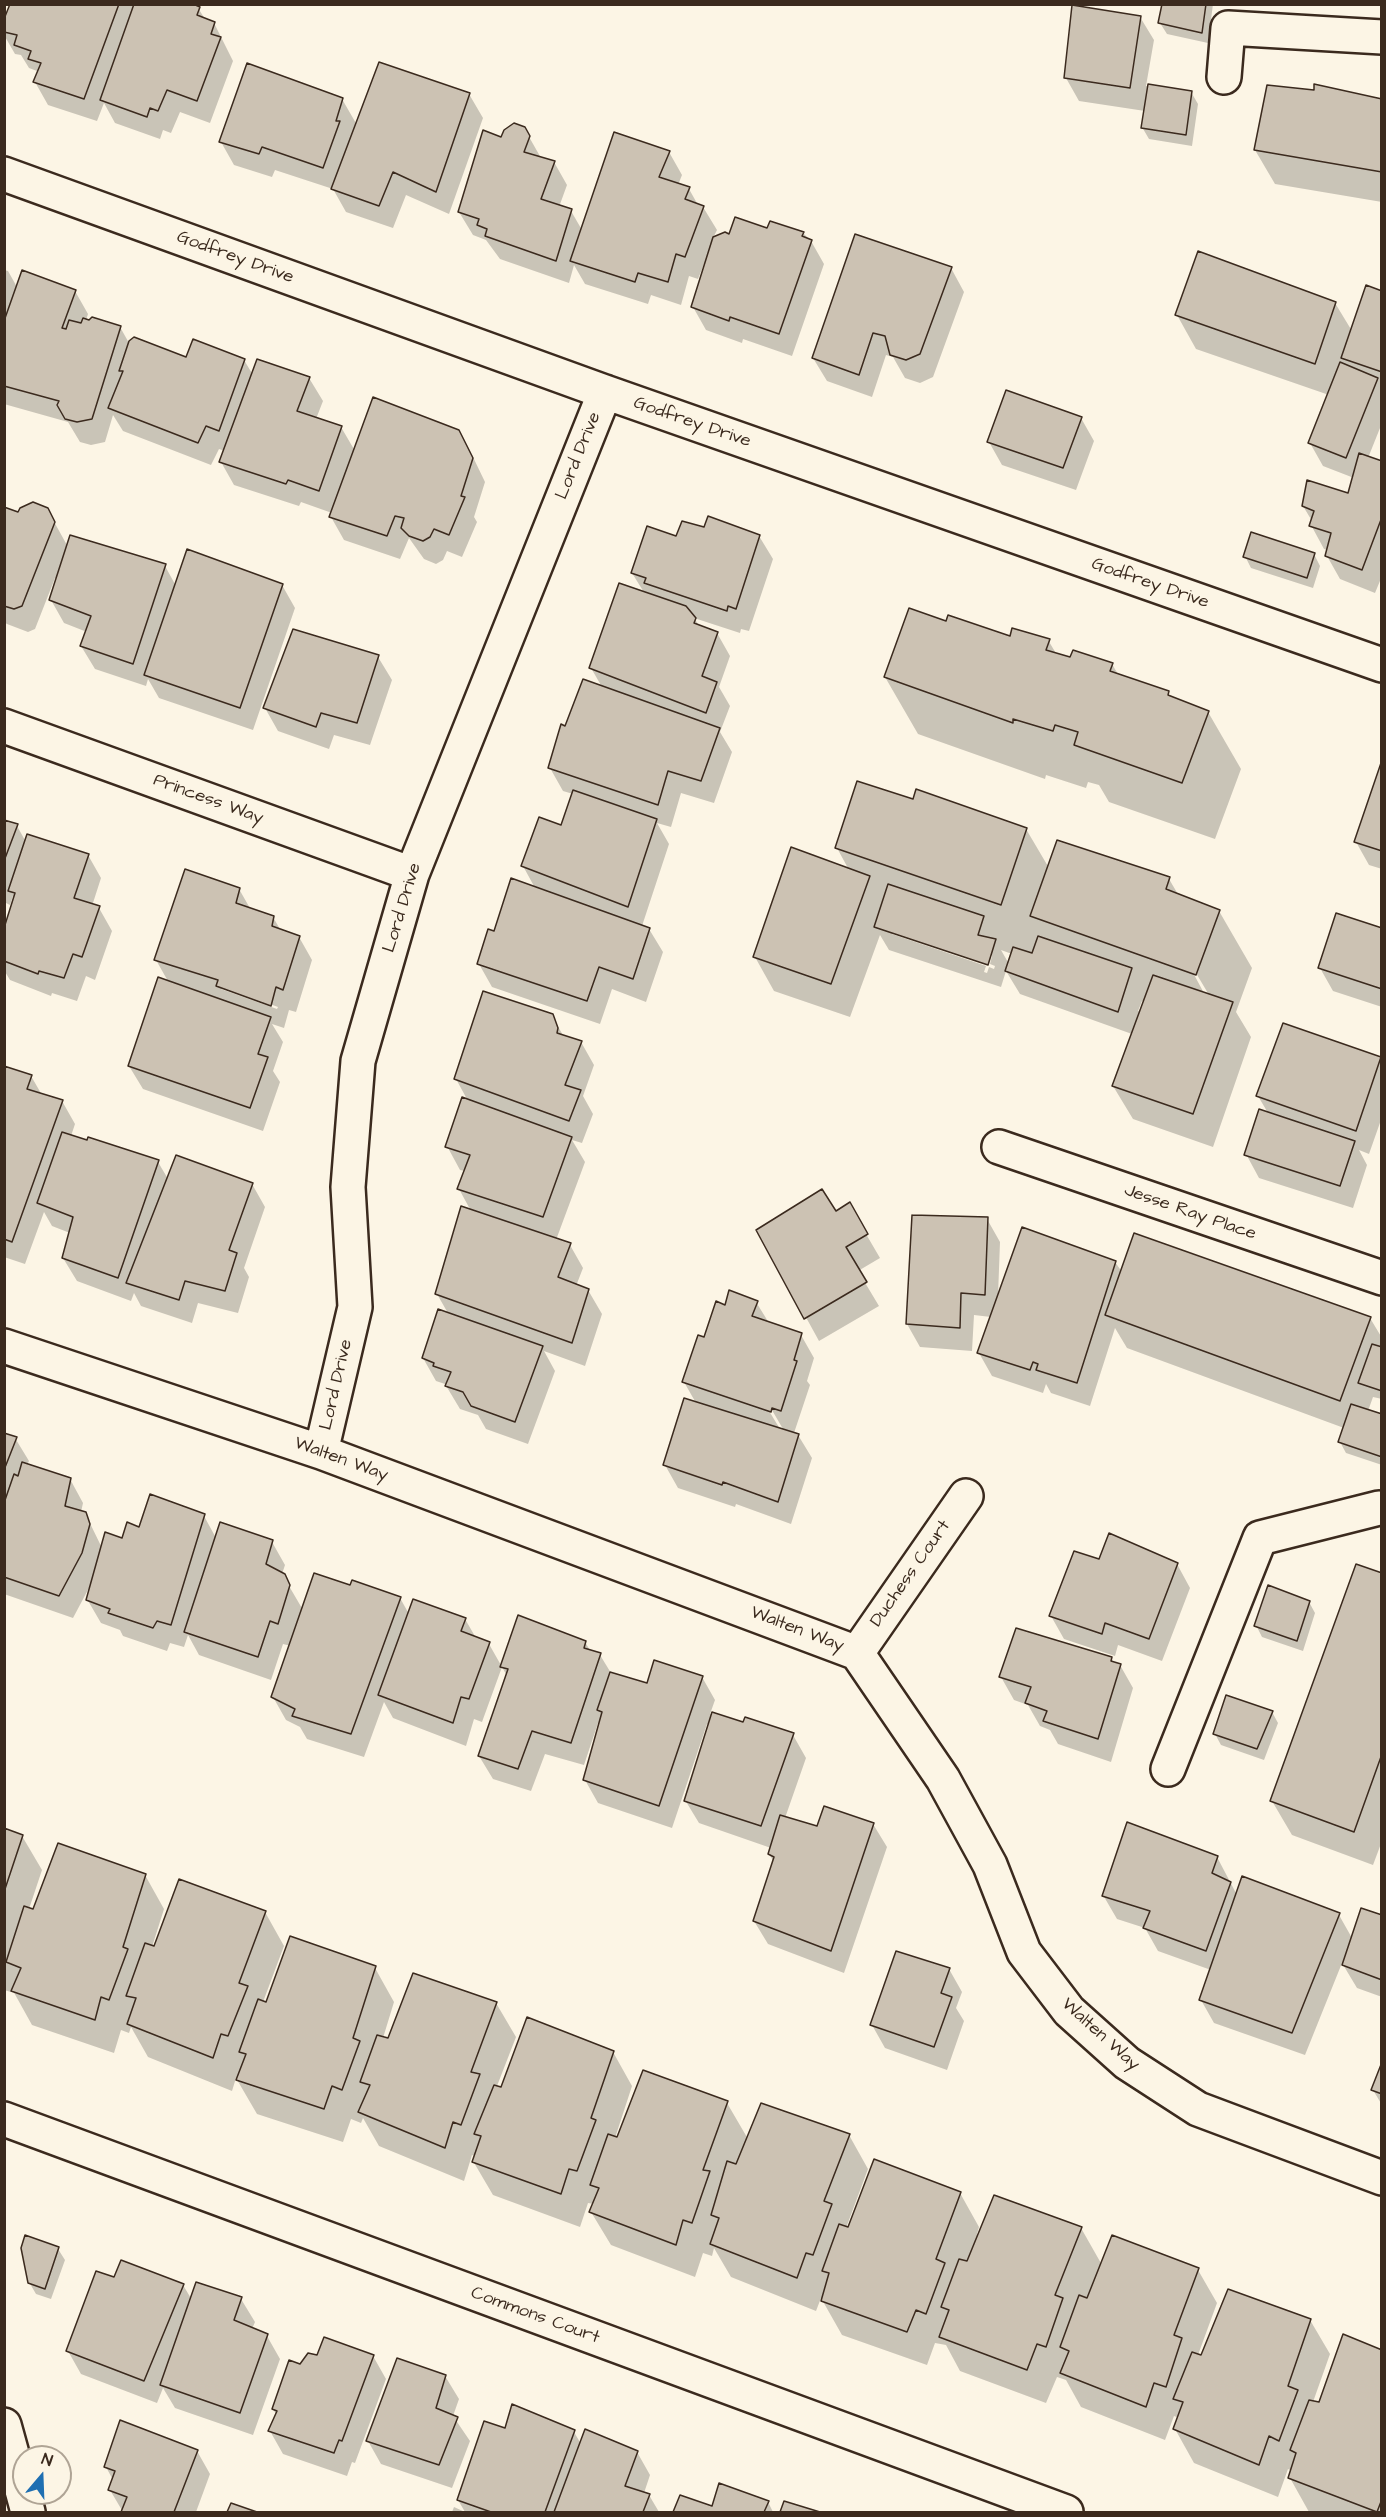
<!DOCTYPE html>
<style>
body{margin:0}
#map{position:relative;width:1386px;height:2517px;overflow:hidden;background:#fcf5e5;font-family:"Architects Daughter",sans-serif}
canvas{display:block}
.frame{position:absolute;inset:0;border:6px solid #3b2a1e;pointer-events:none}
.north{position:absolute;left:12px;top:2445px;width:60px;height:60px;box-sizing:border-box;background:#fcf5e5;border:2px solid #afa495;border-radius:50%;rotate:19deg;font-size:16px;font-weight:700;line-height:24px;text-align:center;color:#3b2a1e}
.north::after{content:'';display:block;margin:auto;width:21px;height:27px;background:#1f6fb2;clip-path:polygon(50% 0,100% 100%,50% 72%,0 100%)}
</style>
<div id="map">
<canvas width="1386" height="2517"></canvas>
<div class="frame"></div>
<div class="north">N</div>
</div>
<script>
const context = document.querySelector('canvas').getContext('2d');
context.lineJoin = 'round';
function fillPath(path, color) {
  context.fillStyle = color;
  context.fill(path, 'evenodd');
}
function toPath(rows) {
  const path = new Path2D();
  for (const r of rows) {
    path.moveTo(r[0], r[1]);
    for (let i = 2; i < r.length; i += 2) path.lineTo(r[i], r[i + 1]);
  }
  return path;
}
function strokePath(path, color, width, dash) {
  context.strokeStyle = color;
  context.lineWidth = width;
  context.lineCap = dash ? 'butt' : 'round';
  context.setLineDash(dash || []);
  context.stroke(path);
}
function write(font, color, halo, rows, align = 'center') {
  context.font = font + ' "Architects Daughter",sans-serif';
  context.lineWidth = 6;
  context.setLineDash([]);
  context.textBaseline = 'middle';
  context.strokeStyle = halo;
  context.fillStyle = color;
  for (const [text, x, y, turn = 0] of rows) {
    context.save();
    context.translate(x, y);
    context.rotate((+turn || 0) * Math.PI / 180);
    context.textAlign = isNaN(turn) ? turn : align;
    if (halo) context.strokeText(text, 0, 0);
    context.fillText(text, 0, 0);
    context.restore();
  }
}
const shadow = toPath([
 [11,4,189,4,198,8,205,19,214,23,233,61,210,123,180,112,171,133,163,130,160,139,115,123,104,103,97,121,48,105,35,82,38,74,37,71,29,68,21,55,15,54,4,35,4,24],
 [1163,4,1213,4,1208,43,1167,34,1160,23],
 [1140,17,1154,40,1146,86,1191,92,1198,104,1192,146,1149,139,1142,127,1145,111,1079,101,1066,78],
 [1316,86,1382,101,1382,202,1275,184,1255,150,1316,92],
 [469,94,483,118,449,214,406,195,393,228,346,212,333,189,275,170,272,177,234,165,221,142,342,99,357,125],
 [524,128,541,158,554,162,567,185,559,207,571,211,582,230,669,152,682,175,678,185,689,189,698,205,703,207,717,230,713,238,768,230,803,233,811,241,824,264,792,356,743,339,742,343,706,330,693,307,706,265,704,264,698,279,689,276,681,305,651,295,648,304,585,284,574,265,569,283,500,259,486,240,473,235,459,212,502,139],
 [951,268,964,292,933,377,920,383,905,378,893,357,886,355,872,397,827,381,813,358],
 [4,270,8,271,17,287,75,291,88,314,86,320,120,327,129,343,187,359,244,360,253,375,309,378,323,401,316,419,341,427,355,451,472,455,485,482,474,517,477,522,462,557,447,551,443,560,436,564,424,559,409,538,400,559,344,540,331,517,332,513,301,502,299,506,234,485,221,462,225,451,219,449,211,465,123,431,113,415,105,442,91,445,80,442,68,422,4,404],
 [1382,292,1382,423,1368,458,1382,463,1382,576,1375,593,1340,579,1327,556,1328,550,1324,549,1311,525,1312,521,1303,506,1349,494,1354,478,1323,466,1310,443,1329,395,1196,349,1177,315,1335,303,1352,331],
 [1081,418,1094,441,1076,490,1002,465,989,442],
 [4,508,19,514,47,509,68,547,165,566,176,586,282,585,295,608,253,730,159,698,148,679,146,686,95,669,81,646,87,632,64,623,51,600,57,579,55,578,35,629,28,632,7,624,4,622],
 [705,529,759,536,773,559,749,631,741,629,740,633,694,618,700,627,717,633,730,656,719,687,730,706,720,732,732,752,714,803,681,793,671,827,657,823,669,844,642,926,649,929,663,952,646,1002,612,989,600,1024,492,987,479,964,495,933,535,888,523,866,562,827,573,794,563,791,550,768,566,728,602,687,591,668,645,594,632,573,677,537],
 [1314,554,1320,566,1313,588,1251,568,1245,556],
 [947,622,1011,638,1048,640,1057,655,1112,664,1119,676,1168,693,1171,698,1208,712,1241,769,1215,839,1109,802,1099,785,1088,782,1086,788,1046,775,1045,779,918,734,885,677],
 [378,657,392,680,370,745,334,735,329,749,278,731,265,708],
 [1382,765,1382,869,1369,865,1356,842],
 [914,801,1026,829,1049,868,1169,879,1179,896,1219,911,1252,968,1236,1012,1251,1037,1213,1147,1133,1119,1113,1086,1132,1034,1020,994,1006,971,1001,987,889,950,880,935,850,1017,774,991,755,957,849,870,837,848],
 [892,931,990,953,992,956,990,964,995,966,994,969,989,967,987,973,984,972,986,966,892,934],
 [1001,950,1012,954,1009,964],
 [1193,968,1209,995,1205,995,1191,969],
 [1142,1001,1145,1002,1141,1012,1138,1011],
 [4,822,17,826,26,842,88,855,101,878,92,906,99,908,112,931,95,980,86,976,77,1001,52,993,51,996,10,980,4,970,4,933,16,897,13,896,10,905,4,902],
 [239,889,251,910,273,917,281,931,299,937,312,960,296,1012,289,1010,284,1028,272,1024,283,1042,273,1071,280,1082,263,1131,143,1089,129,1066,169,983,156,960],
 [221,986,278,1007,277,1009,221,989],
 [1382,929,1382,1007,1333,991,1320,968],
 [552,1016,564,1037,581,1042,594,1065,583,1096,593,1114,582,1143,572,1140,585,1162,556,1240,570,1245,583,1268,576,1286,588,1290,602,1314,585,1366,544,1351,555,1371,528,1444,486,1429,478,1415,460,1409,445,1384,436,1381,423,1358,449,1315,437,1294,471,1211,459,1189,465,1171,460,1170,447,1146,468,1101,456,1079],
 [1380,1059,1382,1117,1369,1154,1359,1150,1367,1165,1353,1208,1259,1178,1246,1154,1268,1113,1258,1096],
 [4,1067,31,1076,42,1095,62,1101,75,1124,71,1136,158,1162,168,1179,252,1184,265,1207,244,1268,249,1277,238,1313,198,1303,192,1323,141,1306,134,1293,131,1301,77,1281,63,1258,70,1233,52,1226,44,1212,25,1264,4,1257],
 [849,1205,880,1258,858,1271,879,1306,819,1341,758,1230,835,1213],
 [987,1219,1000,1242,998,1296,1115,1262,1122,1272,1370,1318,1382,1338,1382,1399,1373,1397,1368,1411,1382,1415,1382,1465,1346,1453,1340,1442,1344,1428,1127,1348,1115,1328,1090,1406,1051,1393,1046,1384,1043,1393,992,1376,979,1353,991,1317,974,1315,972,1351,920,1347,907,1324],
 [756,1302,769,1323,801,1335,814,1358,807,1381,810,1385,794,1433,798,1435,812,1458,791,1524,736,1504,735,1507,678,1488,665,1465,696,1403,684,1382,704,1338,726,1306],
 [769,1405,783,1429,780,1429,766,1406],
 [4,1434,15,1438,29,1461,27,1465,70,1479,83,1503,81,1512,85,1513,102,1548,139,1529,204,1516,216,1538,272,1542,285,1565,282,1574,303,1610,351,1587,400,1598,409,1614,465,1619,476,1638,489,1644,502,1667,585,1642,591,1652,600,1655,611,1673,648,1685,702,1677,715,1700,710,1714,793,1735,806,1758,785,1818,818,1828,873,1824,887,1847,844,1973,768,1944,754,1921,774,1862,769,1854,771,1848,699,1823,685,1800,710,1725,707,1724,672,1828,598,1803,585,1780,601,1723,598,1723,584,1765,545,1754,531,1791,493,1779,479,1756,507,1676,502,1667,482,1722,474,1719,466,1746,393,1718,384,1702,364,1757,307,1739,300,1727,286,1720,273,1697,291,1646,283,1644,271,1680,199,1655,188,1635,184,1647,170,1643,167,1651,123,1636,120,1630,101,1623,87,1599,90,1586,73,1618,4,1594],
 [1100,1561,1177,1564,1190,1588,1162,1661,1118,1645,1115,1656,1064,1639,1051,1616],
 [1382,1575,1382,1841,1373,1865,1292,1835,1272,1801],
 [1309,1602,1315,1613,1303,1651,1262,1637,1256,1625],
 [1111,1658,1114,1663,1120,1665,1133,1688,1111,1762,1058,1744,1050,1730,1040,1726,1028,1705,1014,1700,1001,1677],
 [1272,1712,1278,1723,1264,1760,1221,1745,1215,1734],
 [4,1829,22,1836,42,1870,29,1909,34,1911,145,1875,164,1909,152,1947,265,1912,284,1946,263,2002,267,2004,375,1968,394,2002,383,2038,389,2040,496,2003,516,2037,497,2086,501,2089,613,2052,632,2086,615,2138,727,2103,748,2139,849,2135,868,2169,846,2228,960,2193,979,2227,977,2234,979,2235,1081,2228,1102,2265,1198,2270,1217,2303,1198,2355,1202,2357,1310,2320,1330,2354,1313,2402,1320,2404,1382,2351,1382,2512,1309,2512,1290,2478,1292,2471,1288,2469,1278,2497,1194,2463,1175,2429,1179,2418,1174,2416,1165,2440,1081,2407,1066,2380,1057,2377,1046,2403,960,2371,946,2345,935,2343,927,2365,842,2335,821,2298,816,2311,731,2277,714,2248,712,2256,703,2253,695,2277,611,2245,591,2212,594,2204,588,2203,580,2227,493,2195,473,2161,475,2156,472,2155,464,2181,379,2146,363,2118,361,2123,351,2119,343,2142,257,2114,236,2078,232,2091,148,2057,131,2027,129,2033,121,2030,114,2053,32,2025,12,1989,11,1992,4,1990],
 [1217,1857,1237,1895,1339,1915,1352,1938,1382,1916,1382,1997,1357,1988,1342,1963,1305,2055,1214,2023,1201,2000,1211,1970,1158,1951,1145,1928,1117,1919,1103,1895],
 [949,1969,962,1992,956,2008,964,2021,947,2070,885,2048,872,2025],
 [1382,2067,1382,2105,1373,2090],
 [58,2249,65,2260,51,2299,36,2294,29,2282],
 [115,2279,183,2285,192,2300,241,2299,255,2322,252,2329,267,2336,280,2359,253,2435,175,2408,163,2388,157,2403,81,2374,68,2351],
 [373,2356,386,2379,355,2463,352,2462,347,2476,283,2454,270,2431,277,2416,273,2409,318,2357],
 [445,2376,459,2399,453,2416,470,2441,452,2488,381,2464,368,2441],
 [506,2430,574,2432,581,2444,637,2452,650,2475,644,2493,649,2495,659,2512,452,2512,454,2507,465,2512,458,2500],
 [197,2451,210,2474,196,2512,123,2512,110,2490,113,2480,106,2467],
 [681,2497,713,2508,768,2502,773,2512,675,2512]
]);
const building = toPath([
 [10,4,119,4,84,99,33,82,41,63,28,59,31,51,14,45,17,35,4,32,4,19,10,4],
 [134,4,193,4,200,7,197,15,215,22,211,34,221,37,197,101,167,90,158,111,150,108,147,117,100,100,134,4],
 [1162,4,1206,4,1202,33,1158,23,1162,4],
 [1072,5,1141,16,1130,88,1064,78,1072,5],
 [379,62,470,93,436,192,393,172,379,206,331,189,379,62],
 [247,63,343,98,336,121,340,121,323,168,262,147,259,154,219,142,247,63],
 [1148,84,1192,91,1186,135,1141,128,1148,84],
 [1314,84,1382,99,1382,172,1254,150,1267,85,1314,90,1314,84],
 [514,123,525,127,530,136,524,152,555,161,541,199,572,209,556,261,485,236,487,229,477,225,479,219,458,212,483,130,501,137,504,130,514,123],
 [614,132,670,151,659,177,690,187,685,199,704,206,685,257,676,254,668,282,638,273,635,282,570,261,614,132],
 [735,217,767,228,770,221,804,232,802,236,812,240,779,334,730,317,729,321,691,307,713,237,725,232,729,234,735,217],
 [855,234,952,267,920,354,906,360,890,355,885,336,873,333,859,375,812,358,855,234],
 [1198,251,1336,302,1315,364,1175,315,1198,251],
 [22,270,76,290,62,328,66,329,69,320,81,323,83,318,89,320,92,317,121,326,92,419,77,422,65,419,57,405,59,401,4,386,4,321,22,270],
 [1366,285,1382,291,1382,372,1341,358,1366,285],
 [134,337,186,357,193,339,245,359,219,431,206,426,198,443,108,408,123,371,119,371,129,341,134,337],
 [257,359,310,377,297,411,342,426,319,491,288,480,286,484,219,462,257,359],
 [1340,362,1378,378,1346,458,1308,443,1340,362],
 [1006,390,1082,417,1063,468,987,442,1006,390],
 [373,397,459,430,473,458,461,496,465,497,449,535,434,529,430,537,423,541,409,536,401,528,404,518,395,516,387,536,329,517,373,397],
 [1359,453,1382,461,1382,517,1362,570,1325,556,1331,533,1309,526,1314,511,1302,506,1307,480,1348,493,1359,453],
 [33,502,48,508,55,522,22,606,14,609,4,606,4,507,18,512,20,508,33,502],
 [708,516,760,535,736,609,728,606,727,611,644,583,646,578,631,573,647,526,676,536,682,521,704,527,708,516],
 [1251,532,1315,553,1307,578,1243,557,1251,532],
 [70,535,166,564,133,664,80,646,91,616,49,600,70,535],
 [187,549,283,584,240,708,144,675,187,549],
 [619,583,686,606,696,618,694,623,718,632,702,676,717,682,706,713,589,668,619,583],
 [909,608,946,621,948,615,1010,636,1012,628,1050,639,1046,650,1070,657,1073,650,1113,663,1110,671,1169,691,1168,695,1209,711,1182,783,1074,745,1078,732,1055,725,1053,731,1013,719,1013,723,884,677,909,608],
 [293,629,379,655,357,723,321,713,316,727,263,708,293,629],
 [583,679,720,728,701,781,668,771,658,805,548,768,561,724,565,726,583,679],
 [1382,760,1382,851,1354,842,1382,760],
 [857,781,913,799,916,789,1027,828,1001,905,835,848,857,781],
 [573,790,657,819,628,907,521,866,539,817,561,825,573,790],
 [4,820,18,824,4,861,4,820],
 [27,834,89,854,74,898,100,906,82,957,73,954,64,978,39,971,38,974,4,961,4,928,15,893,8,891,27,834],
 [1057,840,1170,877,1166,889,1220,910,1196,975,1030,916,1057,840],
 [791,847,870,876,831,984,753,957,791,847],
 [185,869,240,888,236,903,274,916,272,926,300,936,283,990,276,987,271,1006,216,986,218,980,154,960,185,869],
 [511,878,650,928,633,979,599,967,587,1001,477,964,488,929,494,931,511,878],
 [888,884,984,916,978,935,996,939,988,965,874,927,888,884],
 [1336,913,1382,928,1382,989,1318,968,1336,913],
 [1038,936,1132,968,1118,1012,1005,971,1013,947,1032,953,1038,936],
 [1153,975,1233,1002,1193,1114,1112,1086,1153,975],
 [158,977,271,1017,258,1054,268,1057,250,1108,128,1066,158,977],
 [483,991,553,1014,558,1028,557,1033,582,1041,565,1085,581,1090,569,1121,454,1079,483,991],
 [1283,1023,1381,1057,1356,1131,1256,1096,1283,1023],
 [4,1066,32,1075,27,1089,63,1100,12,1242,4,1239,4,1066],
 [462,1097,572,1137,543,1217,457,1189,470,1155,445,1147,462,1097],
 [1259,1109,1355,1141,1340,1186,1244,1155,1259,1109],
 [62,1132,87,1140,88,1137,159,1160,118,1278,62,1258,73,1217,37,1203,62,1132],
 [176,1155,253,1183,229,1250,237,1253,225,1291,185,1281,179,1300,126,1283,176,1155],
 [822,1189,836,1211,850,1202,868,1234,846,1247,867,1282,804,1319,756,1230,822,1189],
 [461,1206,571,1243,558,1277,589,1289,572,1343,435,1294,461,1206],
 [912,1215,988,1217,985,1295,961,1293,960,1328,906,1324,912,1215],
 [1022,1227,1116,1261,1077,1383,1036,1370,1038,1364,1033,1362,1030,1370,977,1353,1022,1227],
 [1134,1233,1371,1317,1340,1401,1105,1315,1134,1233],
 [729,1290,758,1301,752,1316,802,1333,794,1360,797,1361,781,1411,772,1408,771,1412,682,1382,698,1335,704,1337,716,1301,725,1305,729,1290],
 [438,1309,543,1346,515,1422,471,1406,463,1392,445,1386,451,1372,433,1366,434,1363,422,1358,438,1309],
 [1372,1344,1382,1347,1382,1391,1358,1383,1372,1344],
 [684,1398,799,1434,778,1502,723,1482,722,1485,663,1465,684,1398],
 [1351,1404,1382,1414,1382,1457,1338,1442,1351,1404],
 [4,1433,17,1437,4,1470,4,1433],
 [22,1462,71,1478,65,1506,86,1512,90,1524,82,1553,59,1596,4,1577,4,1503,14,1474,18,1476,22,1462],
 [150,1494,205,1514,171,1625,157,1621,153,1628,108,1613,110,1609,86,1600,105,1532,122,1538,127,1522,139,1527,150,1494],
 [220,1522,273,1540,266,1564,285,1574,290,1585,278,1624,270,1621,258,1657,184,1632,220,1522],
 [1109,1533,1178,1563,1149,1639,1105,1623,1102,1634,1049,1616,1074,1551,1099,1559,1109,1533],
 [1356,1564,1382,1573,1382,1754,1354,1832,1270,1801,1356,1564],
 [314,1573,350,1585,352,1580,401,1597,351,1734,292,1716,295,1709,271,1697,314,1573],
 [1268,1585,1310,1601,1297,1641,1254,1626,1268,1585],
 [413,1599,466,1618,461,1631,490,1642,469,1699,461,1697,453,1723,378,1695,413,1599],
 [518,1615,586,1641,584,1648,601,1653,571,1743,532,1731,518,1769,478,1756,508,1669,500,1667,518,1615],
 [1016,1628,1112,1657,1111,1661,1121,1664,1098,1739,1043,1721,1047,1711,1025,1703,1031,1687,999,1677,1016,1628],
 [654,1660,703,1676,659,1806,583,1780,602,1712,597,1710,610,1672,647,1683,654,1660],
 [1226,1695,1273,1711,1257,1749,1213,1734,1226,1695],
 [712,1712,743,1722,745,1717,794,1733,761,1826,684,1801,712,1712],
 [824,1806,874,1823,831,1951,753,1921,774,1857,768,1854,780,1815,817,1826,824,1806],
 [1127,1822,1218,1856,1212,1873,1231,1882,1206,1951,1143,1928,1150,1911,1102,1896,1127,1822],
 [4,1828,23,1835,4,1892,4,1828],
 [58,1843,146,1874,123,1947,128,1949,109,2000,101,1997,95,2020,11,1991,21,1968,6,1962,24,1906,33,1909,58,1843],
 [1242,1876,1340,1913,1292,2033,1199,2000,1242,1876],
 [179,1879,266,1911,239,1983,248,1986,228,2036,221,2034,213,2058,127,2024,136,1998,126,1996,145,1943,154,1946,179,1879],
 [1361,1908,1382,1915,1382,1980,1342,1965,1361,1908],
 [290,1936,376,1966,353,2038,360,2041,342,2090,332,2086,324,2109,236,2080,246,2054,239,2052,258,1999,266,2002,290,1936],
 [896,1951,950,1968,941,1993,952,1997,934,2047,870,2025,896,1951],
 [413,1973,497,2002,471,2072,480,2074,461,2125,453,2122,445,2148,358,2112,370,2085,360,2082,377,2035,388,2038,413,1973],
 [527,2017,614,2051,591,2118,596,2120,577,2171,569,2169,561,2194,472,2162,481,2136,474,2134,494,2085,501,2087,527,2017],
 [1382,2062,1382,2094,1371,2090,1382,2062],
 [643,2070,728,2101,703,2170,710,2171,692,2223,683,2220,676,2245,589,2212,599,2188,590,2185,608,2134,617,2137,643,2070],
 [761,2103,850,2134,824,2201,832,2204,813,2255,806,2253,797,2278,710,2244,719,2218,711,2215,727,2161,736,2164,761,2103],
 [874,2159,961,2192,936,2259,945,2263,926,2314,916,2310,907,2332,821,2301,829,2273,822,2271,839,2224,848,2227,874,2159],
 [994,2195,1082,2227,1055,2295,1063,2298,1046,2347,1037,2344,1027,2370,939,2337,949,2310,941,2307,959,2259,967,2261,994,2195],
 [25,2235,59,2247,45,2289,28,2283,21,2248,25,2235],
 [1112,2235,1199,2268,1174,2335,1182,2338,1166,2387,1154,2383,1146,2407,1060,2373,1069,2351,1060,2347,1079,2295,1087,2298,1112,2235],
 [121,2260,184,2284,144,2381,66,2351,96,2271,114,2277,121,2260],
 [196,2282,242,2297,234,2320,268,2334,240,2413,160,2385,196,2282],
 [1228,2289,1311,2319,1288,2386,1298,2390,1279,2441,1269,2436,1259,2465,1173,2429,1183,2402,1173,2399,1192,2352,1201,2355,1228,2289],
 [1343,2334,1382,2350,1382,2499,1377,2512,1288,2478,1296,2453,1290,2450,1309,2400,1319,2402,1343,2334],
 [324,2337,374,2355,342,2441,339,2440,334,2453,268,2431,277,2411,272,2409,289,2360,300,2364,308,2353,317,2355,324,2337],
 [397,2358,446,2375,436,2408,458,2417,439,2465,366,2441,397,2358],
 [512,2404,575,2430,545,2512,491,2512,457,2500,484,2421,505,2428,512,2404],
 [120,2420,198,2450,174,2512,121,2512,127,2497,108,2490,115,2471,104,2467,120,2420],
 [585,2429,638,2451,625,2486,650,2494,643,2512,554,2512,585,2429],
 [719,2483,769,2501,764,2512,673,2512,680,2495,712,2506,719,2483],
 [784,2501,820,2512,780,2512,784,2501],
 [231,2503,257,2512,227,2512,231,2503]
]);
const minor = toPath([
 [1224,77,1228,28,1382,37],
 [4,174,605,392,1382,665],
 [4,726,412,874],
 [999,1147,1382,1278],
 [4,1346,321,1452,857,1653,943,1779,990,1865,1024,1952,1069,2011,1127,2063,1198,2109,1382,2178],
 [321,1452,355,1307,348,1187,358,1061,412,874,605,392],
 [857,1653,966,1496],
 [1168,1769,1260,1538,1379,1508],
 [4,2119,1066,2512],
 [4,2425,28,2512]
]);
const streetNames = [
 ["Godfrey Drive",235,258,20],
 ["Godfrey Drive",692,423,19],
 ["Lord Drive",579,456,-68],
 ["Godfrey Drive",1150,584,19],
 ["Princess Way",208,800,20],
 ["Lord Drive",403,908,-73],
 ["Jesse Ray Place",1190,1213,19],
 ["Lord Drive",337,1385,-77],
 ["Walten Way",341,1460,20],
 ["Duchess Court",911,1574,-55],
 ["Walten Way",797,1630,21],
 ["Walten Way",1100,2035,42],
 ["Commons Court",535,2316,20]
];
fillPath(shadow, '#0003');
fillPath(building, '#ccc2b3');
strokePath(building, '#3b2a1e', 1.5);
strokePath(minor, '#3b2a1e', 38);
strokePath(minor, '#fcf5e5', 33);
write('18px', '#3b2a1e', '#fcf5e5', streetNames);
</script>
